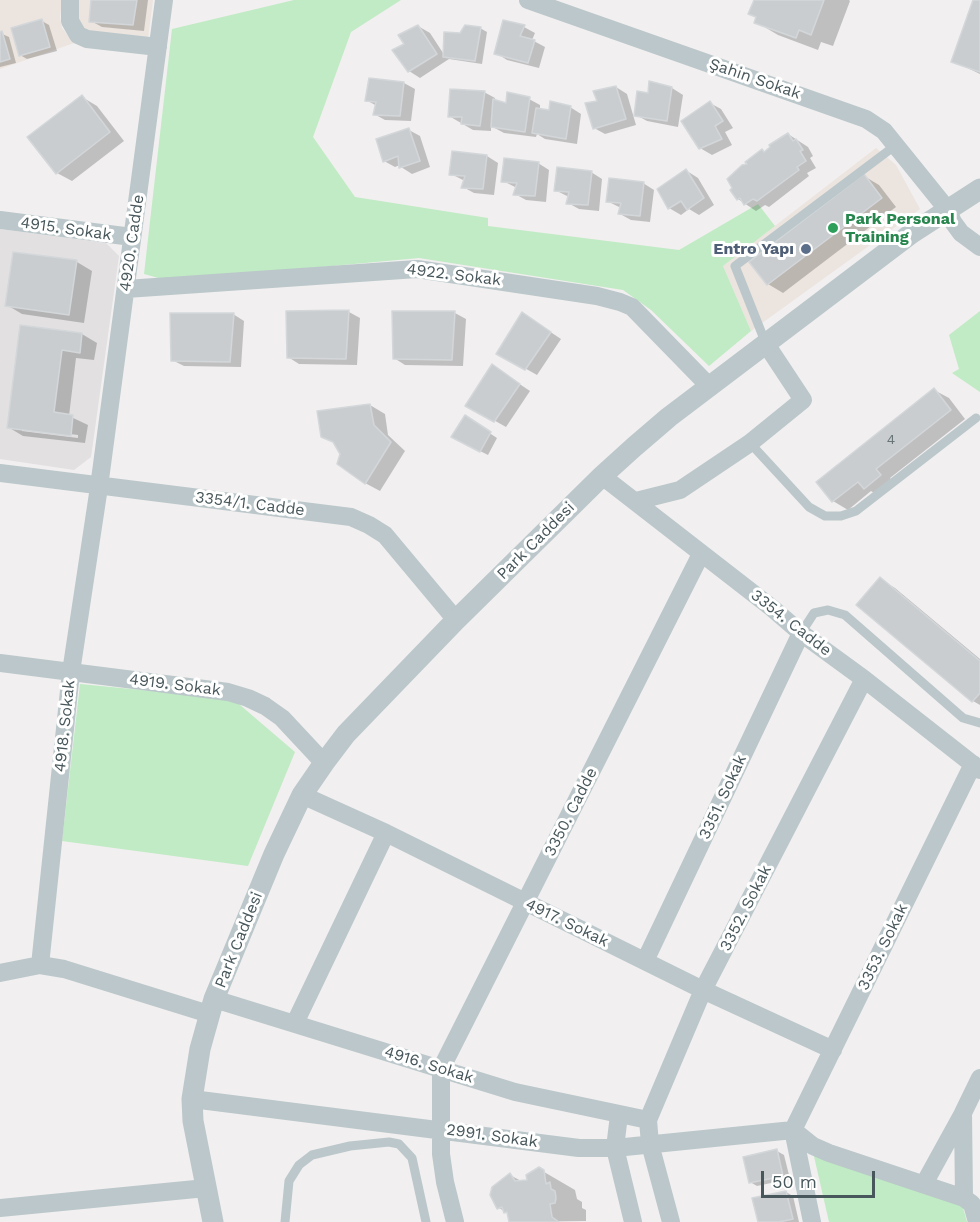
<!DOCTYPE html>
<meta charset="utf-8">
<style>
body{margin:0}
#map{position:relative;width:980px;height:1222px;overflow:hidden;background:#f1efef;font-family:"Work Sans",sans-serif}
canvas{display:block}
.scale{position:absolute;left:761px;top:1171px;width:114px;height:27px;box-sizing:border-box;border:3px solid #48575b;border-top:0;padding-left:8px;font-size:18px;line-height:21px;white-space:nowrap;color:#48575b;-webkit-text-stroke:4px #fff;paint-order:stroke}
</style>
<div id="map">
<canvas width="980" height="1222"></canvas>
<div class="scale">50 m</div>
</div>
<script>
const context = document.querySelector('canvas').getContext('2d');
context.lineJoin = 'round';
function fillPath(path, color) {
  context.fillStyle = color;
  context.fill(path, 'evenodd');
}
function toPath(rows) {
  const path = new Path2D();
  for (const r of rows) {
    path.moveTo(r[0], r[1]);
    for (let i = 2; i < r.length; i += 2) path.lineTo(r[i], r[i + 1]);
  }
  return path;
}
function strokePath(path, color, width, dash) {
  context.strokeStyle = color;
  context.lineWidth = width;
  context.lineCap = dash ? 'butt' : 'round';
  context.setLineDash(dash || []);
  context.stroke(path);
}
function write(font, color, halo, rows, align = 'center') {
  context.font = font + ' "Work Sans",sans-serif';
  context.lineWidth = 6;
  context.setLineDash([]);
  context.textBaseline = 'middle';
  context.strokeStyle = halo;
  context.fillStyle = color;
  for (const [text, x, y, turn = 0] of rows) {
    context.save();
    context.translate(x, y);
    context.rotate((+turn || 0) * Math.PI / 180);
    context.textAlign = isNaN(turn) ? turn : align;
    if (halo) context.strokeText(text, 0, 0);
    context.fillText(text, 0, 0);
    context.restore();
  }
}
const commercial = toPath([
 [0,0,62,0,60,17,62,28,74,43,0,69],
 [79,0,153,0,148,39,86,33,77,20],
 [876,148,896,165,920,209,751,331,723,266]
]);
const education = toPath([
 [0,229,106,243,119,256,91,457,74,470,0,459]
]);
const green = toPath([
 [294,0,401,0,351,32,313,137,355,197,488,218,488,226,679,250,758,204,775,226,723,266,751,331,709,366,651,310,623,290,419,258,169,281,144,274,172,29],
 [980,311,980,392,952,373,959,369,949,335],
 [80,684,233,699,295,752,248,866,62,841],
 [813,1152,962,1204,967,1222,829,1222]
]);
const shadow = toPath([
 [92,0,148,0,144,31,102,27,91,21],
 [755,0,849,0,850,1,833,46,821,42,818,50,778,35,756,22,758,18],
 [975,0,980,0,980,74,953,61],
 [42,21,49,25,57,51,27,59,20,55],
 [418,26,430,33,445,56,461,35,480,28,487,32,482,64,449,59,420,78,409,71,406,45],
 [524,27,535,33,532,40,545,47,539,68,507,60,496,53],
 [0,33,9,37,16,63,0,67],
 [404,83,415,89,411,121,385,120,374,114,377,106,366,100],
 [616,87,627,94,636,125,605,134,594,128,599,102],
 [672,88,683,95,678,127,647,121,636,115,650,94],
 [484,92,495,98,495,101,508,105,529,99,540,105,540,110,550,112,570,107,581,114,577,144,545,139,537,134,536,137,504,133,491,126,491,131,473,130,449,116],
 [82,97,97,106,124,141,72,181,57,173],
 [710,103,721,109,733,128,725,132,732,145,712,155,700,148],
 [409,130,420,136,430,167,412,174,401,167,400,165,395,167,384,161],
 [788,134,808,147,813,156,810,158,816,168,807,173,809,176,769,207,765,205,756,211,738,199,750,164],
 [487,156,498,163,494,195,474,193,463,187,465,181,451,174],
 [538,163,549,170,546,202,526,200,515,194,517,188,503,181],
 [687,171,698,178,714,205,699,215,689,209,681,215,669,208,659,189],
 [591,172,602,179,599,211,579,209,568,203,569,197,555,190],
 [864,176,879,185,896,207,783,293,768,284],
 [643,183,654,190,650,222,631,220,620,214,621,208,607,201],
 [77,262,92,271,84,323,22,314,7,305],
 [349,312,360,318,357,365,299,364,288,357],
 [394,313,455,313,466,319,463,366,405,365,394,358],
 [233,314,244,321,241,367,184,366,172,360],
 [534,321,561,339,537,375,498,353],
 [21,327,82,334,97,343,94,360,76,358,69,416,88,425,85,443,23,436,8,427],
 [22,428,78,435,78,438,22,431],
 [503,373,530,391,506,427,467,405],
 [934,390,949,398,965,419,890,478,895,484,880,497,871,491,848,510,833,501],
 [370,405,385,414,388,435,405,451,380,491,365,483,336,444,322,436],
 [465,417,497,438,488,455,460,441],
 [880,579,895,588,980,659,980,705,973,701],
 [777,1151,784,1155,790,1179,757,1186,750,1182],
 [539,1169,575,1190,577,1199,582,1202,582,1208,586,1210,586,1221,511,1222,509,1214,499,1208,492,1195,510,1175,523,1182,529,1182],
 [786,1192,793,1196,799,1222,759,1222]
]);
const building = toPath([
 [91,0,137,0,133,25,89,22,91,0],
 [754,0,824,0,811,35,799,30,796,38,754,23,756,17,748,14,754,0],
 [973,0,980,0,980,72,951,62,973,0],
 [42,19,50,47,19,56,11,28,42,19],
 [503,20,525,25,520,36,535,40,528,63,494,54,503,20],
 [418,25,437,54,408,72,392,50,404,44,398,35,418,25],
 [465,25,481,27,475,61,443,57,444,32,460,33,465,25],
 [2,31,10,59,0,62,0,32,2,31],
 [369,78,404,82,400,116,373,115,376,102,365,101,369,78],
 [649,81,672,87,667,121,634,116,637,91,648,93,649,81],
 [616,86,626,119,593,129,585,103,597,101,593,91,616,86],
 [450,89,485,91,480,126,461,124,462,117,448,117,450,89],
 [507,92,530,97,525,132,491,127,493,99,506,103,507,92],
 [82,95,110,132,56,174,27,137,82,95],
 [550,101,571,106,566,139,532,133,536,108,549,110,550,101],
 [710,101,723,121,715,126,722,139,699,149,681,121,710,101],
 [409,128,420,161,399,168,398,156,383,162,376,139,409,128],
 [788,133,793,141,796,139,803,150,800,151,806,161,797,167,799,170,757,201,753,199,744,205,740,198,737,200,730,190,732,188,727,179,742,165,747,164,745,162,762,149,764,152,770,147,769,145,788,133],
 [452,151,487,155,483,189,461,188,465,176,449,175,452,151],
 [504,158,539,162,535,196,513,195,517,183,501,182,504,158],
 [557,167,592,171,588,205,566,204,569,192,554,191,557,167],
 [686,169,704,198,687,210,681,201,668,209,657,189,686,169],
 [864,174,882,198,767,285,749,262,864,174],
 [609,178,644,182,640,216,618,214,621,203,606,202,609,178],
 [13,252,77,260,69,315,5,306,13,252],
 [349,310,346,359,287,358,286,311,349,310],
 [392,311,455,311,452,360,393,359,392,311],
 [522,312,551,332,525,370,496,354,522,312],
 [170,313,234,313,230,362,171,361,170,313],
 [20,325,82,333,80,353,62,350,54,412,73,415,71,436,7,428,20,325],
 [492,364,520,384,494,422,465,406,492,364],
 [934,388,951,410,876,469,881,475,864,489,858,482,832,502,816,482,934,388],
 [370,404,374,425,391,442,365,484,337,464,340,454,333,442,321,437,317,411,370,404],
 [465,415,491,432,480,452,451,437,465,415],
 [880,577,980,661,980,693,972,702,856,605,880,577],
 [777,1149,783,1176,749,1183,743,1157,777,1149],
 [539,1167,544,1170,546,1184,550,1182,551,1189,555,1191,556,1198,555,1203,550,1204,552,1217,559,1222,509,1222,507,1212,504,1213,502,1207,497,1209,490,1195,492,1187,510,1173,515,1181,527,1180,526,1175,539,1167],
 [786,1191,793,1219,779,1222,758,1222,752,1198,786,1191]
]);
const service = toPath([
 [766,344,735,266,896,145],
 [750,443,809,507,825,516,841,516,856,511,976,418],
 [801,633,814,613,828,610,845,615,963,718,980,723],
 [285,1222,289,1181,299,1165,312,1155,350,1146,389,1142,399,1144,412,1158,426,1222]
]);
const minor = toPath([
 [70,0,70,21,78,35,87,39,158,47],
 [528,0,866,119,884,131,947,209,953,222,961,233,980,247],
 [0,220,132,237],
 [126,289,417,269,597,296,620,302,632,307,710,387],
 [0,473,351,517,369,525,385,535,456,620],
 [602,476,772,608,801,633,864,679,980,770],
 [636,501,680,490,750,443,803,400,766,344],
 [0,663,228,692,248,698,265,706,282,718,324,763],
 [302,795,386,833,703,990,833,1050],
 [645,961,801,633],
 [40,965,71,672,99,487,164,0],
 [0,973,40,965,64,969,209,1014],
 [214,999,515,1092,648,1120],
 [295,1023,386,833],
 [192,1099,579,1148,615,1148,793,1130],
 [619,1115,615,1148,633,1222],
 [793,1130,973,764],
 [793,1130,813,1146,829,1153,964,1198],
 [793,1130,812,1222],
 [924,1184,962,1115],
 [0,1208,206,1188],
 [455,1222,445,1182,441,1154,441,1069,701,554],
 [671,1222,650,1144,648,1120,703,990,864,679],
 [977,1222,972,1204,964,1198,963,1113,980,1078]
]);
const tertiary = toPath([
 [213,1222,193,1121,192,1099,200,1049,214,999,274,854,302,795,324,763,346,734,456,620,602,476,634,447,669,417,912,233,980,189]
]);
const markers = [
 [833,228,6,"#2e9e5b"],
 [806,249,6,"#5c6f8a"]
];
const numberNames = [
 ["4",891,440]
];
const streetNames = [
 ["Şahin Sokak",755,79,19],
 ["4915. Sokak",66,229,8],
 ["4920. Cadde",132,243,-82],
 ["4922. Sokak",454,275,7],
 ["3354/1. Cadde",250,504,7],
 ["Park Caddesi",536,541,-45],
 ["3354. Cadde",791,623,38],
 ["4919. Sokak",175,685,7],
 ["4918. Sokak",65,726,-84],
 ["3351. Sokak",723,797,-65],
 ["3350. Cadde",571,812,-63],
 ["3352. Sokak",746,908,-63],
 ["4917. Sokak",567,923,26],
 ["Park Caddesi",239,940,-68],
 ["3353. Sokak",883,947,-64],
 ["4916. Sokak",429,1065,17],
 ["2991. Sokak",492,1136,8]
];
const leisureNames = [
 ["Park Personal",845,219],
 ["Training",845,237]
];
const serviceNames = [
 ["Entro Yapı",794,249]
];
fillPath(commercial, '#ece4de');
fillPath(education, '#e2e0e1');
fillPath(green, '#c0ebc4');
fillPath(shadow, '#0003');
fillPath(building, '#c9cdd0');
strokePath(building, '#d3d7da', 1.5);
strokePath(service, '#bbc7ca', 9);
strokePath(minor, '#bbc7ca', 18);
strokePath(tertiary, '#bbc7ca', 21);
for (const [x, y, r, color] of markers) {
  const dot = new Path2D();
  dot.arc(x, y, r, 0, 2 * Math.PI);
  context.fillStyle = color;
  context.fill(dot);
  strokePath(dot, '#fff', 2);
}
write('14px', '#687478', null, numberNames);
write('16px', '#48575b', '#fff', streetNames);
write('bold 16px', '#27864d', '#fff', leisureNames, 'left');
write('bold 16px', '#4e5e75', '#fff', serviceNames, 'right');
</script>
